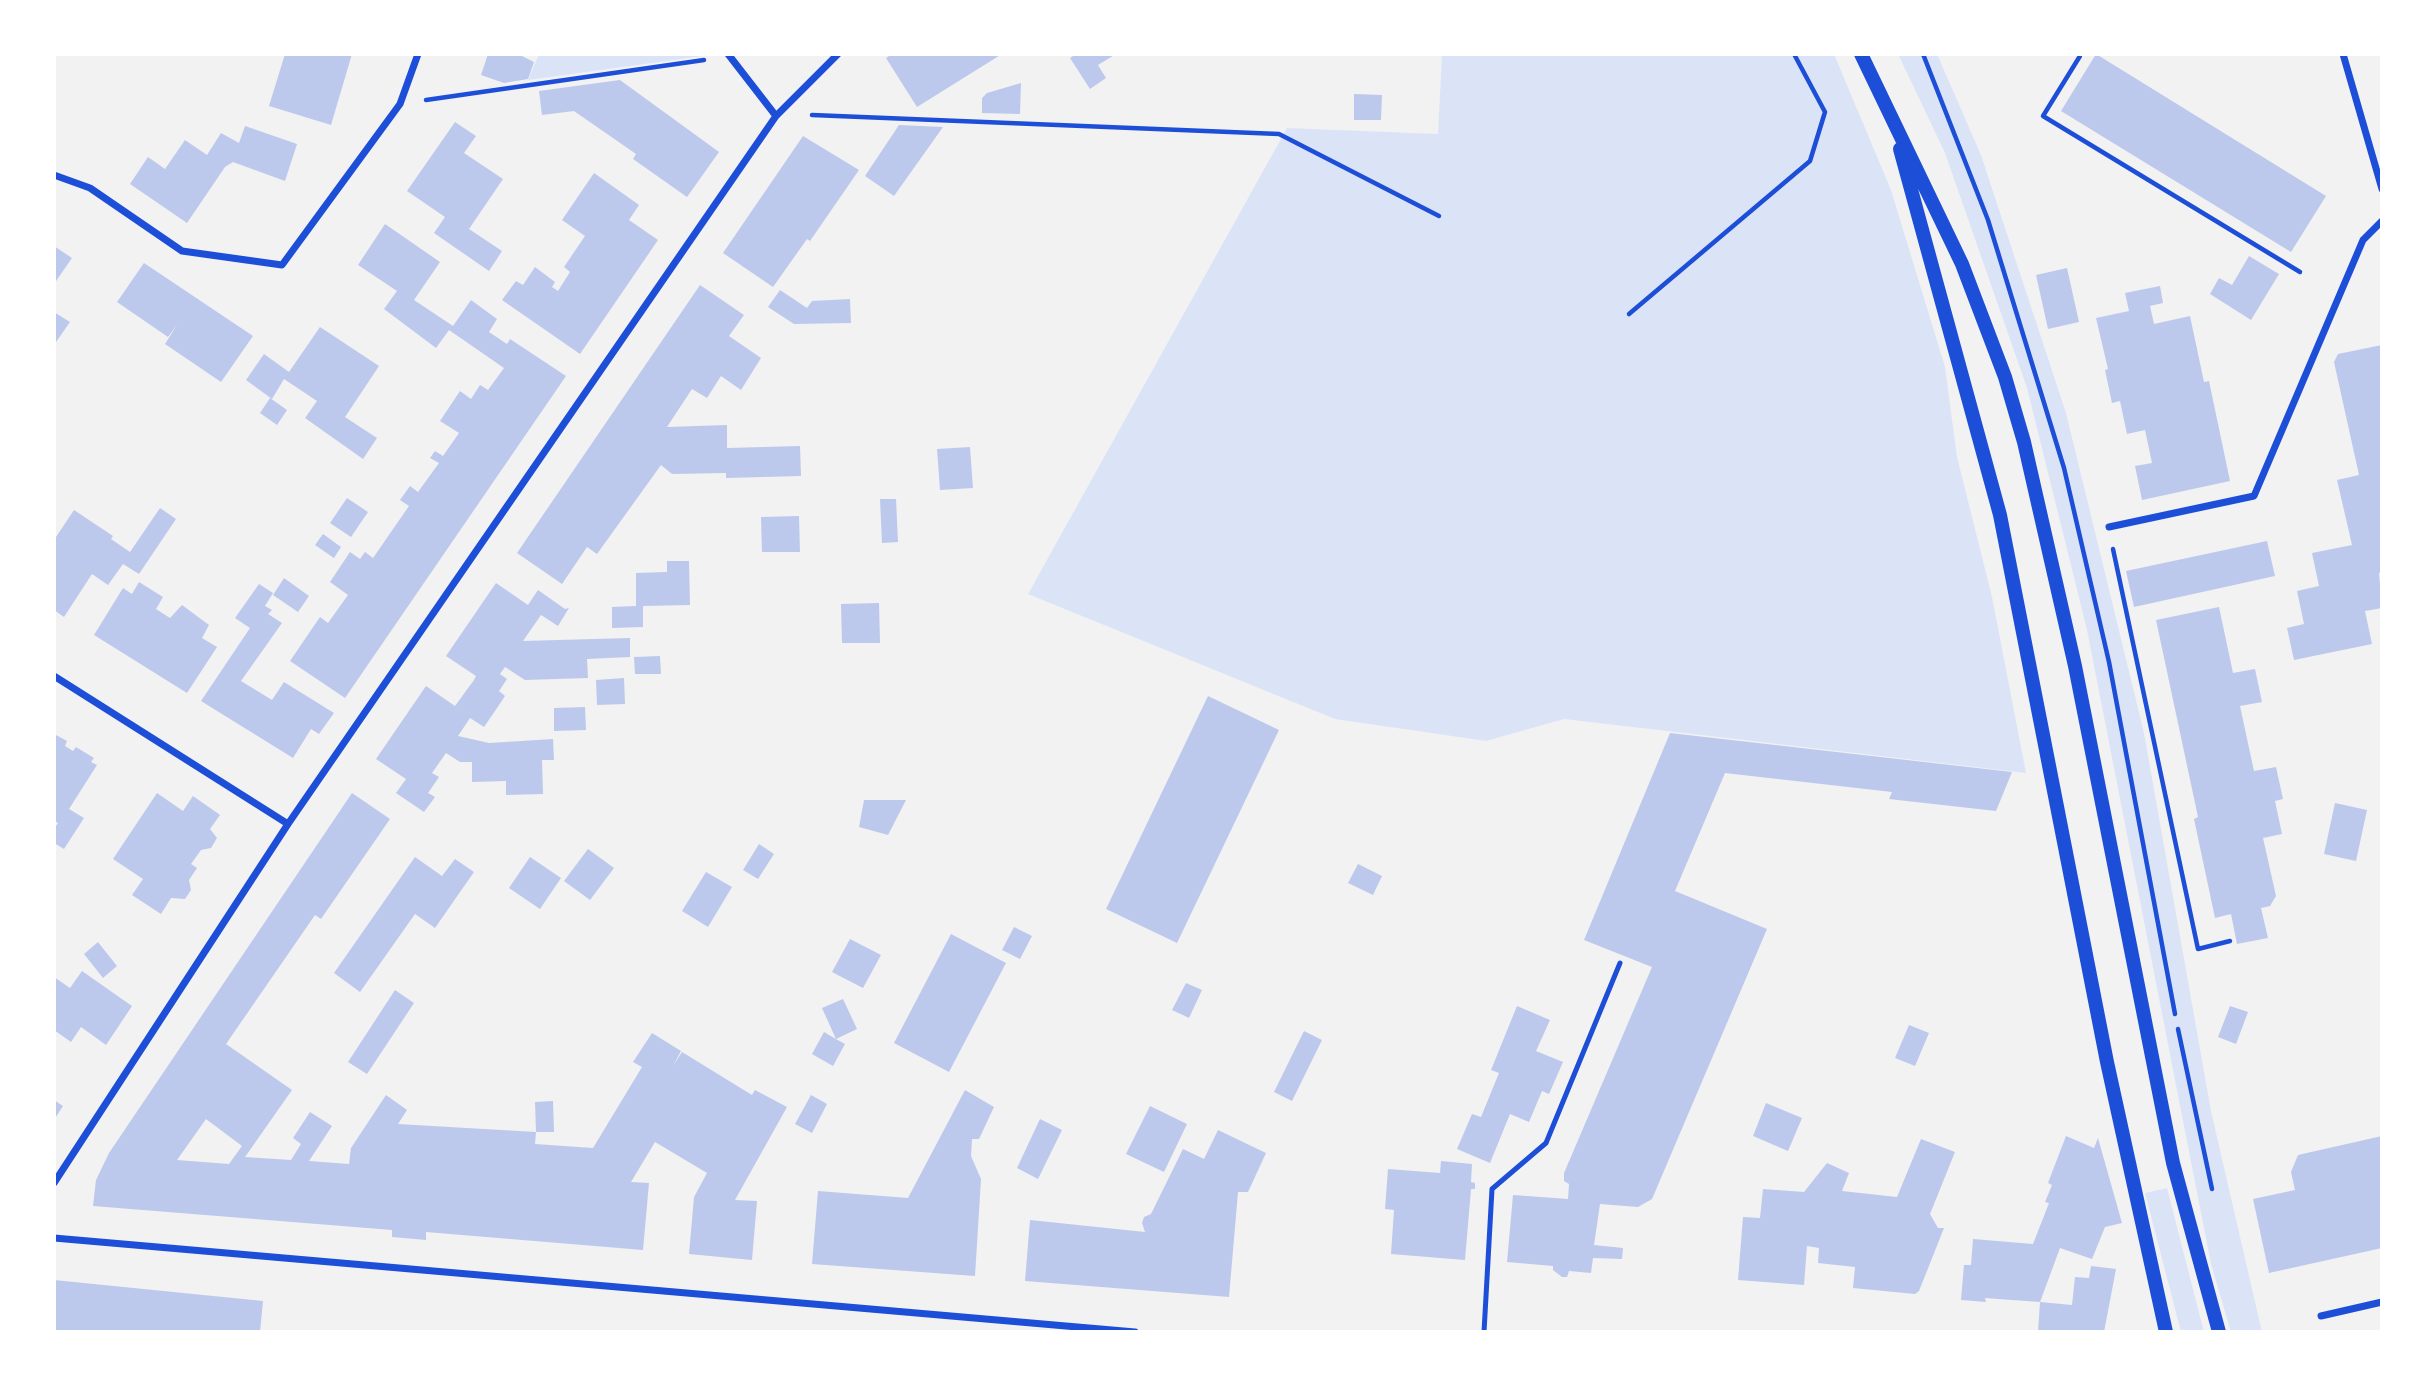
<!DOCTYPE html>
<style>
body{margin:0}
#map{position:relative;width:2436px;height:1386px;overflow:hidden;background:#f2f2f2;font-family:"Work Sans",sans-serif}
canvas{display:block}
.frame{position:absolute;inset:0;border:56px solid #fff;pointer-events:none}
</style>
<div id="map">
<canvas width="2436" height="1386"></canvas>
<div class="frame"></div>
</div>
<script>
const context = document.querySelector('canvas').getContext('2d');
context.lineJoin = 'round';
function fillPath(path, color) {
  context.fillStyle = color;
  context.fill(path, 'evenodd');
}
function toPath(rows) {
  const path = new Path2D();
  for (const r of rows) {
    path.moveTo(r[0], r[1]);
    for (let i = 2; i < r.length; i += 2) path.lineTo(r[i], r[i + 1]);
  }
  return path;
}
function strokePath(path, color, width, dash) {
  context.strokeStyle = color;
  context.lineWidth = width;
  context.lineCap = dash ? 'butt' : 'round';
  context.setLineDash(dash || []);
  context.stroke(path);
}
const green = toPath([
 [539,54,710,54,710,55,528,80],
 [1442,54,1834,54,1891,190,1945,367,1957,457,1992,597,2026,773,1564,719,1486,741,1335,719,1028,594,1287,128,1438,134],
 [1898,54,1937,54,1981,155,2066,413,2144,733,2211,1111,2262,1332,2231,1332,2211,1264,2087,630,2027,388,1945,153],
 [2167,1188,2204,1332,2181,1332,2145,1193]
]);
const building = toPath([
 [285,54,352,54,331,125,269,106],
 [488,54,518,54,534,62,528,79,504,83,481,75],
 [892,54,1002,54,917,107,886,58],
 [1076,54,1116,54,1098,65,1106,78,1090,89,1070,58],
 [2096,54,2326,196,2291,252,2061,111],
 [620,80,719,152,687,197,633,159,636,154,574,111,542,115,539,91],
 [1021,83,1020,114,982,113,982,98,987,93],
 [1354,94,1382,95,1381,120,1354,120],
 [455,122,476,136,464,153,503,179,469,229,502,251,489,271,434,233,445,217,407,191],
 [899,125,943,127,894,196,865,176],
 [245,126,297,144,285,181,233,162,225,167,187,223,130,184,148,157,165,169,185,140,207,155,221,133,239,143],
 [803,136,859,170,810,241,807,239,773,287,723,253],
 [594,173,639,205,629,220,658,240,580,354,502,300,516,281,523,285,535,267,555,282,552,287,558,291,570,272,564,267,585,236,562,220],
 [385,224,440,262,414,300,453,326,471,300,497,319,489,332,507,344,510,339,566,376,345,698,290,661,320,617,328,623,348,595,330,582,350,552,360,559,365,552,373,558,409,506,400,500,410,486,418,492,439,463,430,458,435,451,443,456,459,433,440,421,460,391,471,399,480,385,488,390,504,368,449,330,436,348,384,309,397,291,358,265],
 [54,246,72,258,54,284],
 [2249,256,2279,274,2251,320,2210,294,2219,278,2232,285],
 [144,263,253,336,221,382,165,344,177,325,168,337,117,302],
 [2067,268,2079,322,2048,329,2036,275],
 [700,285,744,315,729,336,761,358,741,390,721,376,707,398,692,389,667,427,727,425,727,448,800,446,801,476,726,478,726,473,672,474,661,465,597,554,587,547,562,584,517,553],
 [2160,286,2163,303,2150,306,2154,324,2190,316,2204,382,2209,381,2230,481,2142,500,2135,466,2152,463,2145,430,2127,434,2120,401,2112,403,2105,370,2108,369,2096,318,2129,311,2125,293],
 [780,290,807,308,812,301,850,299,851,323,794,324,768,307],
 [54,312,70,322,54,345],
 [320,327,379,366,345,417,377,438,363,459,305,418,317,401,284,379,272,399,246,380,264,354,289,372],
 [2382,345,2382,572,2379,573,2382,608,2365,611,2372,644,2294,660,2287,628,2304,624,2297,591,2319,586,2312,553,2352,545,2337,480,2359,475,2334,362,2338,354],
 [270,398,287,410,277,425,260,413],
 [970,447,973,488,940,490,937,449],
 [347,498,368,512,351,537,330,523],
 [880,499,896,499,898,542,882,543],
 [160,508,176,519,139,574,123,564,108,585,92,574,64,617,54,610,54,540,74,510,113,536,111,539,130,552],
 [799,516,800,552,762,552,761,517],
 [323,534,341,547,334,558,315,545],
 [2267,541,2275,576,2134,607,2126,571],
 [667,561,689,561,690,605,643,606,643,627,612,628,612,607,636,606,636,573,667,572],
 [284,578,309,596,298,612,273,595],
 [139,582,163,597,156,609,170,618,182,605,209,625,202,638,217,647,187,693,94,635,123,588,132,594],
 [496,583,528,605,538,590,565,609,569,608,558,626,541,615,523,641,630,638,630,657,587,659,588,678,525,680,505,667,500,674,507,679,499,691,505,696,495,711,484,727,470,718,458,736,489,743,553,739,554,760,542,760,543,794,506,795,506,781,472,782,472,762,460,762,446,753,432,773,439,777,428,793,435,797,424,812,396,793,406,779,376,759,426,686,455,706,474,680,476,676,446,656],
 [259,584,273,593,265,606,272,610,268,614,282,623,241,681,272,700,284,682,334,713,319,734,311,729,293,758,201,701,250,628,235,618],
 [879,603,880,643,842,643,841,604],
 [2219,607,2233,673,2255,669,2262,702,2240,706,2254,771,2276,767,2283,799,2275,801,2282,834,2263,838,2276,896,2270,906,2261,908,2268,938,2237,944,2231,914,2215,918,2194,819,2198,817,2156,620],
 [660,656,661,674,635,674,634,657],
 [624,678,625,704,597,705,596,680],
 [1208,696,1279,730,1177,943,1106,909],
 [585,707,586,730,554,731,554,708],
 [1670,733,2012,772,1996,811,1889,799,1892,792,1725,773,1675,891,1767,929,1652,1199,1638,1207,1600,1204,1594,1245,1623,1248,1622,1259,1593,1258,1591,1273,1569,1271,1567,1277,1562,1277,1553,1270,1553,1266,1507,1262,1513,1195,1568,1199,1569,1184,1564,1181,1564,1173,1652,967,1584,940],
 [54,734,67,741,65,746,73,751,76,747,94,758,91,762,97,765,69,809,84,818,64,849,54,843,54,829,58,823,54,821],
 [157,793,183,811,193,796,220,815,210,829,217,838,211,848,201,850,191,864,197,868,189,880,191,890,185,899,171,898,161,914,132,895,143,879,113,859],
 [352,793,390,819,321,919,315,915,226,1044,292,1090,245,1157,291,1160,301,1144,293,1138,310,1112,332,1126,309,1161,349,1164,351,1148,386,1095,407,1110,398,1124,536,1132,535,1102,553,1101,554,1132,536,1132,535,1144,593,1148,642,1067,633,1062,652,1033,681,1051,673,1066,682,1052,752,1095,755,1090,787,1107,735,1200,757,1201,752,1260,689,1254,694,1197,707,1173,655,1142,631,1182,649,1183,643,1250,426,1232,426,1240,392,1237,392,1230,93,1206,96,1180,109,1153],
 [206,1119,242,1146,229,1164,177,1160],
 [864,800,906,800,888,835,859,827],
 [2335,803,2367,810,2356,861,2324,854],
 [759,844,774,854,758,879,743,870],
 [588,849,614,868,590,900,564,881],
 [415,857,442,876,455,859,474,872,435,928,415,914,360,992,334,973],
 [530,857,561,878,540,909,509,888],
 [1358,864,1382,876,1373,895,1348,883],
 [706,872,732,887,708,927,682,911],
 [1014,927,1032,936,1020,959,1002,950],
 [951,934,1006,963,949,1072,894,1043],
 [850,939,881,955,863,988,832,972],
 [98,942,117,966,103,978,84,954],
 [82,971,132,1006,106,1045,81,1027,71,1042,54,1030,54,977,70,988],
 [1186,983,1202,990,1189,1018,1172,1010],
 [395,990,414,1003,367,1074,348,1062],
 [843,999,857,1029,836,1039,845,1044,833,1066,812,1054,824,1032,836,1039,822,1008],
 [1517,1006,1550,1020,1536,1051,1563,1062,1549,1094,1542,1091,1529,1122,1510,1114,1490,1163,1457,1149,1472,1114,1481,1117,1499,1073,1491,1070],
 [2230,1006,2248,1012,2236,1044,2218,1037],
 [1909,1025,1929,1033,1915,1066,1895,1058],
 [1304,1031,1322,1040,1292,1101,1274,1092],
 [965,1090,994,1107,979,1139,972,1139,971,1156,981,1179,975,1276,812,1264,818,1191,908,1198],
 [811,1095,827,1104,812,1133,795,1124],
 [54,1100,63,1106,54,1120],
 [1766,1103,1802,1118,1788,1151,1753,1136],
 [1150,1106,1187,1124,1164,1172,1126,1154],
 [1040,1119,1062,1130,1038,1179,1017,1168],
 [1218,1130,1266,1153,1248,1192,1238,1192,1229,1297,1025,1281,1030,1220,1145,1232,1142,1223,1144,1217,1151,1214,1183,1149,1204,1159],
 [2066,1136,2094,1148,2098,1138,2122,1223,2105,1227,2092,1259,2060,1248,2040,1302,1985,1298,1986,1302,1961,1300,1964,1265,1971,1265,1973,1239,2033,1244,2049,1203,2045,1202,2052,1185,2048,1183],
 [2382,1136,2382,1248,2269,1273,2253,1199,2295,1190,2291,1172,2298,1155],
 [1921,1139,1955,1152,1930,1214,1938,1228,1944,1228,1919,1291,1915,1294,1853,1288,1855,1267,1818,1263,1819,1248,1807,1246,1804,1285,1738,1280,1743,1217,1760,1218,1763,1189,1804,1192,1827,1163,1849,1173,1842,1191,1897,1197],
 [1441,1161,1472,1164,1471,1182,1475,1183,1475,1189,1471,1189,1465,1260,1391,1254,1394,1210,1385,1209,1388,1169,1440,1173],
 [2091,1266,2116,1269,2104,1332,2038,1332,2040,1302,2072,1305,2075,1277,2089,1278],
 [54,1280,263,1301,260,1332,54,1332]
]);
const path = toPath([
 [1923,54,1988,220,2064,468,2109,662,2175,1014],
 [2080,56,2043,116,2300,272],
 [426,100,704,60],
 [812,115,1279,134,1439,216],
 [1629,314,1810,161,1825,112,1794,54],
 [2113,549,2198,949,2230,941],
 [2178,1029,2212,1189]
]);
const service = toPath([
 [1484,1332,1492,1189,1546,1143,1620,963]
]);
const minor = toPath([
 [728,54,776,116],
 [2343,54,2382,189],
 [54,175,90,188,182,251,282,265,400,104,418,54],
 [2109,527,2254,496,2363,240,2382,221],
 [54,676,288,824],
 [54,1183,288,824,776,116,838,54],
 [54,1238,1135,1332],
 [2321,1316,2382,1302]
]);
const secondary = toPath([
 [1861,54,1962,264,2005,377,2024,442,2075,666,2173,1163,2219,1332],
 [1900,149,2000,515,2107,1062,2166,1332]
]);
fillPath(green, '#dbe4f7');
fillPath(building, '#bdc9ec');
strokePath(path, '#1d4ed8', 4.5);
strokePath(service, '#1d4ed8', 5);
strokePath(minor, '#1d4ed8', 7);
strokePath(secondary, '#1d4ed8', 14);
</script>
